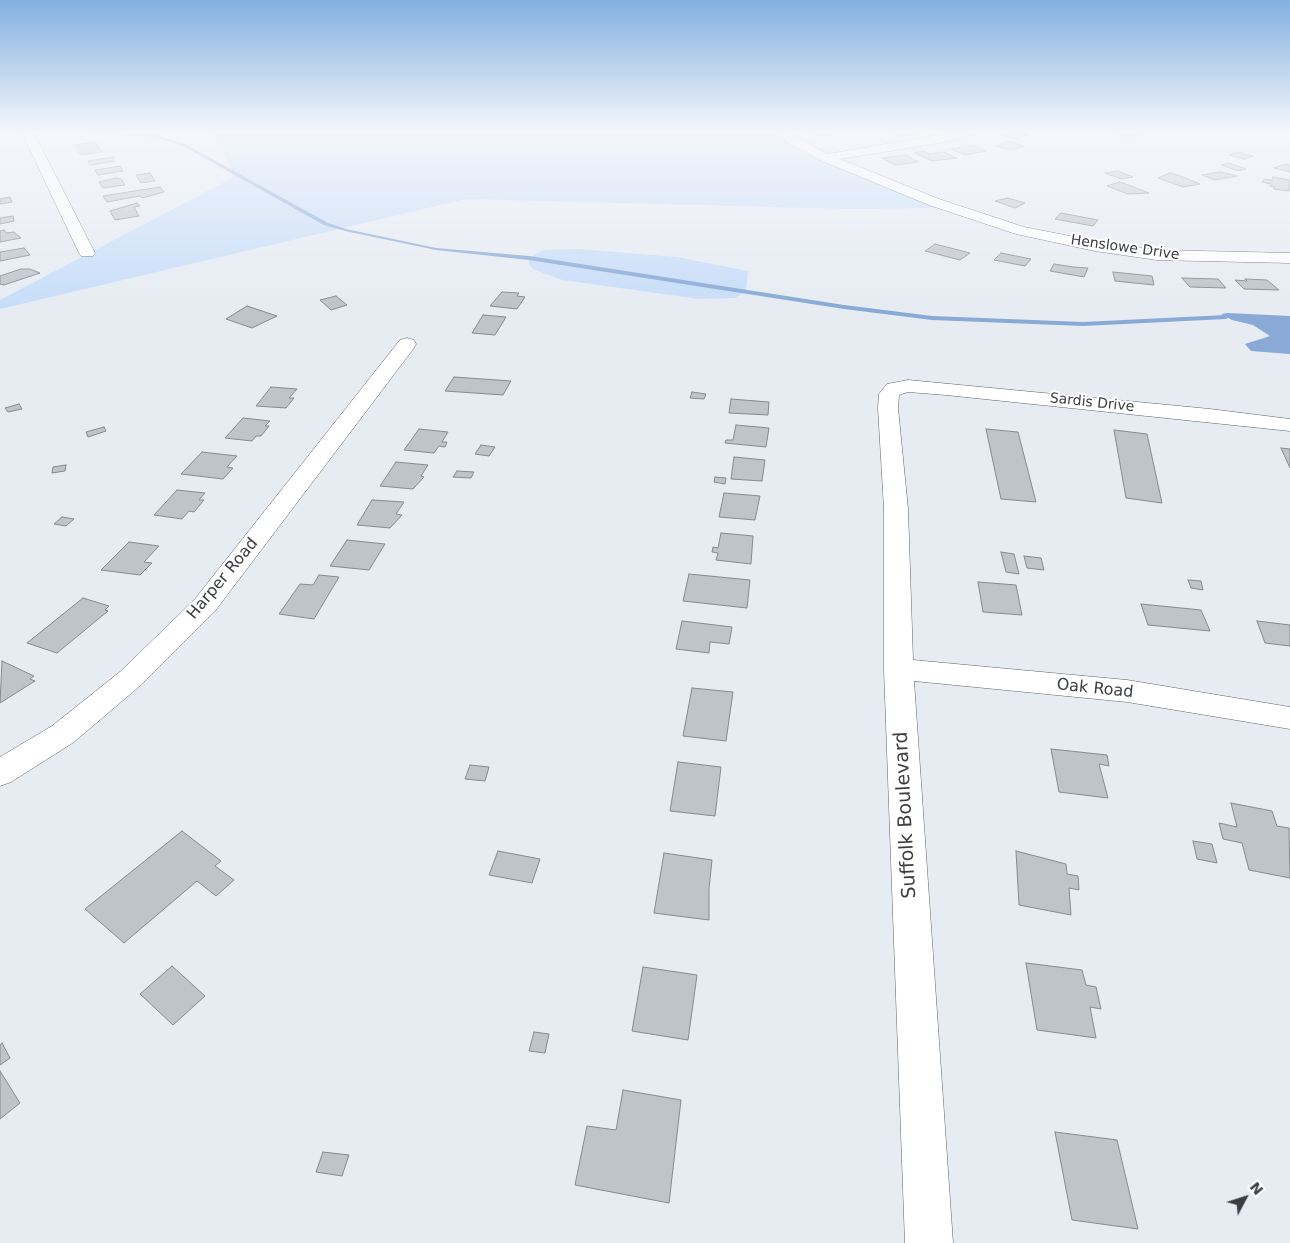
<!DOCTYPE html>
<style>
body{margin:0}
#map{position:relative;width:1290px;height:1243px;overflow:hidden;background:#e7ecf3;font-family:"DejaVu Sans",sans-serif}
canvas{display:block}
.north{position:absolute;left:1220px;top:1173px;width:50px;height:50px;-webkit-text-stroke:4px #fff;paint-order:stroke;rotate:50deg;font-size:14px;font-weight:700;line-height:20px;text-align:center;color:#3b3d40}
.north::after{content:'';display:block;margin:auto;width:18px;height:22px;background:#3b3d40;clip-path:polygon(50% 0,100% 100%,50% 72%,0 100%)}
</style>
<div id="map">
<canvas width="1290" height="1243"></canvas>
<div class="north">N</div>
</div>
<script>
const context = document.querySelector('canvas').getContext('2d');
context.lineJoin = 'round';
function fillPath(path, color) {
  context.fillStyle = color;
  context.fill(path, 'evenodd');
}
function toPath(rows) {
  const path = new Path2D();
  for (const r of rows) {
    path.moveTo(r[0], r[1]);
    for (let i = 2; i < r.length; i += 2) path.lineTo(r[i], r[i + 1]);
  }
  return path;
}
function strokePath(path, color, width, dash) {
  context.strokeStyle = color;
  context.lineWidth = width;
  context.lineCap = dash ? 'butt' : 'round';
  context.setLineDash(dash || []);
  context.stroke(path);
}
function write(font, color, halo, rows, align = 'center') {
  context.font = font + ' "DejaVu Sans",sans-serif';
  context.lineWidth = 4;
  context.setLineDash([]);
  context.textBaseline = 'middle';
  context.strokeStyle = halo;
  context.fillStyle = color;
  for (const [text, x, y, turn = 0] of rows) {
    context.save();
    context.translate(x, y);
    context.rotate((+turn || 0) * Math.PI / 180);
    context.textAlign = isNaN(turn) ? turn : align;
    if (halo) context.strokeText(text, 0, 0);
    context.fillText(text, 0, 0);
    context.restore();
  }
}
const green = toPath([
 [212,131,768,131,779,135,793,147,817,159,940,208,852,209,466,199,0,309,0,300,234,177],
 [579,249,677,257,748,271,746,291,735,298,699,299,562,280,533,269,529,264,529,258,543,250]
]);
const water = toPath([
 [1228,313,1290,316,1290,354,1251,351,1245,344,1270,336,1253,325,1232,320,1221,314]
]);
const stream = toPath([
 [87,131,155,135,185,144,328,223,346,229,436,248,529,256,844,305,932,316,1083,322,1226,315,1229,317,1226,319,1083,326,932,320,844,309,529,260,436,250,345,231,324,225,183,146,155,137,87,131]
]);
const building = toPath([
 [812,131,828,131,831,135,815,135,812,131],
 [890,131,915,131,920,133,901,136,890,131],
 [1015,131,1029,134,1016,139,1000,135,1015,131],
 [1118,131,1135,131,1143,133,1127,137,1112,132,1118,131],
 [1009,141,1024,146,1011,150,996,146,1009,141],
 [95,142,102,152,81,155,75,145,95,142],
 [972,145,986,151,965,155,951,149,972,145],
 [924,151,929,154,944,152,957,158,932,161,914,153,924,151],
 [1237,152,1253,156,1244,159,1229,155,1237,152],
 [906,155,918,162,895,165,882,158,906,155],
 [113,157,115,161,90,165,88,161,113,157],
 [1229,163,1246,169,1238,171,1221,165,1229,163],
 [1286,164,1290,165,1290,172,1274,168,1286,164],
 [120,166,123,171,98,175,95,170,120,166],
 [1118,171,1133,177,1121,179,1105,173,1118,171],
 [1219,172,1226,173,1237,176,1215,180,1202,175,1219,172],
 [150,173,155,181,141,183,136,175,150,173],
 [1170,173,1175,174,1200,184,1183,187,1158,178,1170,173],
 [1273,177,1290,180,1289,191,1274,189,1274,187,1270,186,1271,184,1262,182,1264,179,1272,180,1273,177],
 [116,178,121,179,125,185,103,188,99,182,116,178],
 [1119,182,1123,183,1149,193,1128,194,1107,186,1119,182],
 [160,187,164,192,142,198,140,196,107,202,103,196,160,187],
 [10,197,12,202,0,204,0,199,10,197],
 [1008,198,1025,203,1015,208,995,201,1008,198],
 [137,203,140,206,134,207,139,216,115,220,110,211,137,203],
 [1061,213,1098,220,1093,226,1055,219,1061,213],
 [13,216,14,221,0,224,0,218,13,216],
 [4,230,6,233,14,232,21,238,0,242,0,231,4,230],
 [935,244,970,253,960,260,925,251,935,244],
 [24,248,30,255,0,261,0,252,24,248],
 [1001,253,1031,259,1025,266,994,260,1001,253],
 [1054,264,1073,267,1088,268,1084,277,1050,271,1054,264],
 [21,269,30,269,40,273,4,285,0,284,0,276,21,269],
 [1113,272,1152,276,1154,285,1115,281,1113,272],
 [1182,278,1218,279,1226,288,1190,287,1182,278],
 [1245,279,1267,280,1279,290,1244,289,1235,280,1247,281,1245,279],
 [502,292,519,293,517,296,525,297,517,309,490,306,502,292],
 [336,296,347,305,331,310,320,300,336,296],
 [247,306,277,316,252,328,226,319,247,306],
 [483,315,506,317,495,335,472,333,483,315],
 [454,377,511,381,503,395,445,391,454,377],
 [271,387,297,389,289,398,294,398,286,408,256,406,271,387],
 [692,392,706,394,704,399,690,398,692,392],
 [731,399,769,402,768,415,729,413,731,399],
 [19,404,22,409,8,412,5,408,19,404],
 [243,418,270,421,265,426,269,426,261,436,256,436,252,441,225,438,243,418],
 [736,425,769,428,766,447,725,443,726,440,733,440,736,425],
 [104,427,106,431,88,437,86,432,104,427],
 [419,429,448,432,442,442,447,442,445,447,439,446,434,453,404,450,419,429],
 [986,429,1018,432,1036,502,1001,499,986,429],
 [1114,430,1147,434,1162,503,1126,498,1114,430],
 [481,445,495,447,489,456,475,454,481,445],
 [1281,448,1290,449,1290,468,1281,448],
 [202,452,237,456,227,467,233,468,223,479,181,474,202,452],
 [734,457,765,460,762,481,731,479,734,457],
 [396,462,428,465,421,476,424,477,413,489,380,486,396,462],
 [66,465,65,471,52,473,53,467,66,465],
 [457,471,474,472,471,478,453,477,457,471],
 [715,477,726,478,725,484,714,482,715,477],
 [177,490,205,493,199,500,204,500,194,512,189,511,182,519,154,515,177,490],
 [724,493,760,496,755,520,719,517,724,493],
 [372,500,404,502,396,514,402,515,390,528,357,525,372,500],
 [62,517,74,519,66,526,54,524,62,517],
 [721,533,753,536,751,564,716,560,718,553,712,552,713,547,718,548,721,533],
 [347,540,385,544,369,570,330,566,347,540],
 [129,542,159,546,144,562,152,563,140,575,101,570,129,542],
 [1001,552,1014,554,1019,574,1006,572,1001,552],
 [1024,556,1041,558,1044,570,1027,568,1024,556],
 [689,574,750,580,747,608,683,601,689,574],
 [319,575,339,577,314,619,279,614,300,584,313,585,319,575],
 [1188,580,1201,581,1203,590,1191,588,1188,580],
 [978,582,1016,585,1022,615,983,612,978,582],
 [83,598,109,606,105,610,108,611,57,653,27,643,83,598],
 [1141,604,1201,610,1210,631,1148,625,1141,604],
 [682,621,732,627,729,644,710,642,709,653,676,649,682,621],
 [1257,621,1290,625,1290,646,1265,643,1257,621],
 [2,661,34,676,30,679,35,681,0,703,2,661],
 [692,688,733,692,726,741,683,736,692,688],
 [1051,749,1107,755,1109,766,1099,764,1108,798,1059,792,1051,749],
 [678,762,721,767,715,816,670,811,678,762],
 [470,765,489,767,485,781,465,779,470,765],
 [1231,803,1272,811,1277,826,1289,828,1290,878,1249,870,1242,843,1223,839,1219,823,1237,827,1231,803],
 [182,831,221,861,215,866,234,880,216,896,197,881,124,943,85,909,182,831],
 [1193,841,1212,844,1217,863,1197,859,1193,841],
 [498,851,540,859,532,883,489,875,498,851],
 [1016,851,1066,864,1067,874,1078,876,1079,890,1069,888,1071,915,1019,905,1016,851],
 [664,853,712,860,709,889,709,920,654,913,664,853],
 [1026,963,1082,970,1086,985,1096,987,1101,1009,1090,1007,1096,1038,1037,1030,1026,963],
 [172,966,205,996,173,1025,140,994,172,966],
 [643,967,697,975,688,1040,632,1031,643,967],
 [534,1032,549,1034,545,1053,529,1051,534,1032],
 [2,1043,10,1058,0,1065,0,1045,2,1043],
 [0,1071,20,1103,0,1119,0,1071],
 [623,1090,681,1100,669,1203,575,1185,587,1126,616,1130,623,1090],
 [1055,1132,1117,1140,1138,1229,1072,1220,1055,1132],
 [323,1152,349,1155,342,1176,316,1172,323,1152]
]);
const minor = toPath([
 [21,131,33,131,95,253,93,256,81,256,79,253,21,131],
 [778,131,790,131,796,137,828,154,960,131,978,131,976,133,945,142,840,159,939,199,1024,227,1095,241,1157,250,1290,253,1290,263,1157,260,1095,251,1016,234,929,205,822,161,788,143,778,131],
 [407,338,414,340,416,344,414,348,215,611,141,685,74,742,11,782,0,786,0,757,52,726,121,671,195,599,400,340,407,338],
 [908,380,1210,409,1290,419,1290,431,946,395,908,392,899,395,898,408,908,509,913,660,1127,680,1290,707,1290,729,1127,702,914,681,953,1243,905,1243,884,669,884,509,878,408,879,394,887,384,908,380]
]);
const farStreetnames = [
 ["Henslowe Drive",1125,248,8],
 ["Sardis Drive",1092,403,6]
];
const streetNames = [
 ["Harper Road",223,579,-50],
 ["Oak Road",1095,689,6]
];
const nearStreetnames = [
 ["Suffolk Boulevard",906,815,-93]
];
fillPath(green, '#c8ddf9');
fillPath(water, '#89a9d7');
fillPath(stream, '#89a9d7');
fillPath(building, '#bfc4cb');
strokePath(building, '#858a91', 1);
strokePath(minor, '#5e6369', 1);
fillPath(minor, '#fff');
const sky = context.createLinearGradient(0, 0, 0, 305);
sky.addColorStop(0, '#82b0e1');
sky.addColorStop(0.43, '#f4f6fa');
sky.addColorStop(1, '#f4f6fa00');
context.fillStyle = sky;
context.fillRect(0, 0, 1290, 305);
write('14px', '#3b3d40', '#fff', farStreetnames);
write('16px', '#3b3d40', '#fff', streetNames);
write('19px', '#3b3d40', '#fff', nearStreetnames);
</script>
